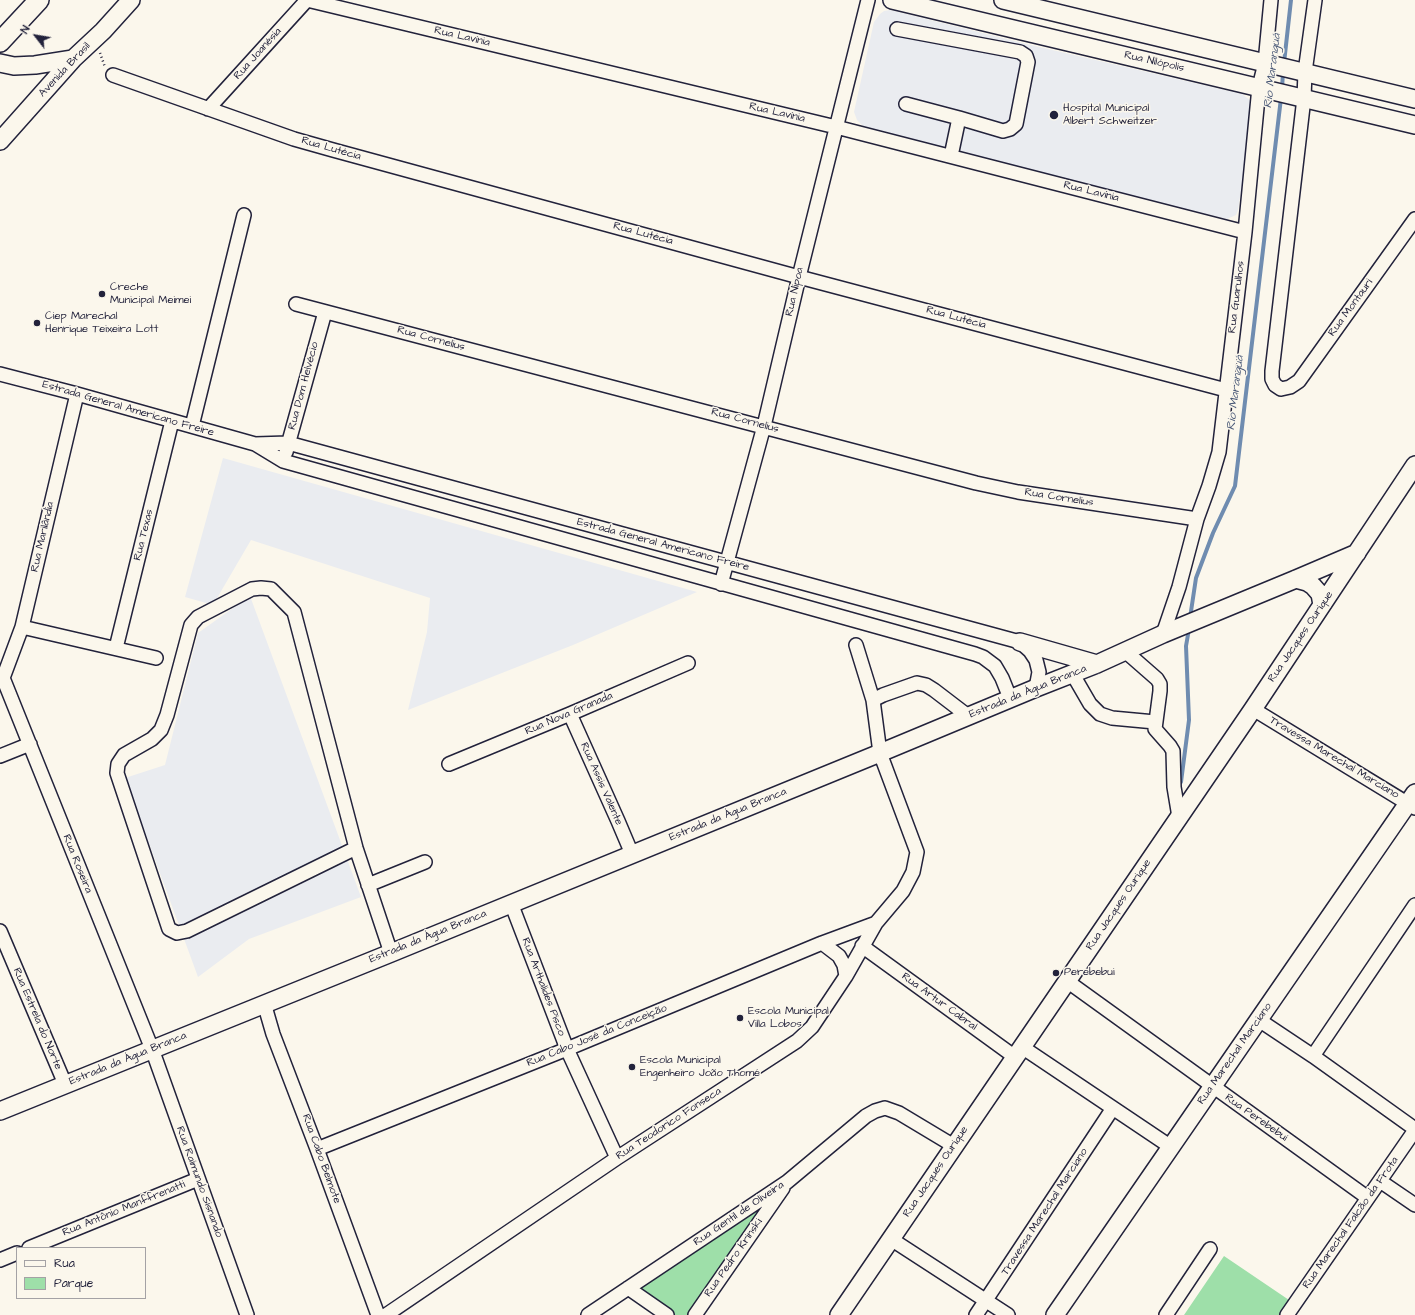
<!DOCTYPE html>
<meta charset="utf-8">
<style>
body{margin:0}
#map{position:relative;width:1415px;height:1315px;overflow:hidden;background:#fbf7ec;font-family:"Architects Daughter",sans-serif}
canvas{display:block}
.legend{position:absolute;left:16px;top:1247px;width:130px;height:52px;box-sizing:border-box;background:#fbf7ec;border:1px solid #a4a2a5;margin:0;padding:5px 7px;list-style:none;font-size:12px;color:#22223b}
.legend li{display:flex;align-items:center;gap:8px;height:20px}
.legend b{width:20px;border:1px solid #a4a2a5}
.north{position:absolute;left:16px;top:16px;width:40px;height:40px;-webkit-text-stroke:3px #fbf7ec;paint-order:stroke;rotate:301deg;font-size:11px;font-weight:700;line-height:16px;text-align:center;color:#22223b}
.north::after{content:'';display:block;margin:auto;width:14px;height:18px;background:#22223b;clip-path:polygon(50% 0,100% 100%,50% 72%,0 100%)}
</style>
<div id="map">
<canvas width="1415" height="1315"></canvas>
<ul class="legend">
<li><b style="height:5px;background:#fbf7ec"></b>Rua</li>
<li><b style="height:11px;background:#9edfa9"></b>Parque</li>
</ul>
<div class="north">N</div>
</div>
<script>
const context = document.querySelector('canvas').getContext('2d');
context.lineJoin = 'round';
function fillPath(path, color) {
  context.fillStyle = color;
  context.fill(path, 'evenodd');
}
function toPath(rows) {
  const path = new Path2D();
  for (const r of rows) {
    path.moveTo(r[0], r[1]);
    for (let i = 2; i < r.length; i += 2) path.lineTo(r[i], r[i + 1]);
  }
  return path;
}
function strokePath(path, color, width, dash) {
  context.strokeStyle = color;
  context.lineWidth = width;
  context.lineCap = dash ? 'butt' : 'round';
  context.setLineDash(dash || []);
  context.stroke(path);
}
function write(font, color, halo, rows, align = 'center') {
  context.font = font + ' "Architects Daughter",sans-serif';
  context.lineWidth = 3;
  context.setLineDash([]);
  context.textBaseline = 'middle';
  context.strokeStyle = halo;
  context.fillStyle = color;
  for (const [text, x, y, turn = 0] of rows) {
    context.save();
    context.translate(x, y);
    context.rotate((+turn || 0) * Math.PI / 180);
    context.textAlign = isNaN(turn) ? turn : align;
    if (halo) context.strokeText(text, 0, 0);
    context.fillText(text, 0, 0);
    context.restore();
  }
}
const built = toPath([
 [890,10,1035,46,1242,94,1251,101,1254,107,1238,210,1236,215,1227,219,1098,189,952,149,865,128,857,120,854,112,874,22,880,14,884,11],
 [223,458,697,592,573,645,408,710,427,632,430,598,251,540,213,605,185,597],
 [250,596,361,897,249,939,198,977,125,778,165,765,198,633]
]);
const green = toPath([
 [787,1182,695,1315,667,1315,628,1288],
 [1224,1256,1289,1300,1280,1315,1184,1315]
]);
const stream = toPath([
 [1284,63,1291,0],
 [1282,89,1283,72],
 [1190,618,1196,578,1213,533,1235,486,1281,98],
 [1181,782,1189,720,1186,646,1189,629]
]);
const path = toPath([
 [100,53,105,67]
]);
const minor = toPath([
 [1315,0,1305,72,1304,98,1272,371,1272,379,1275,385,1281,389,1290,387,1299,381,1415,219],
 [897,29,1020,52,1026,56,1028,62,1016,124,1010,129,1003,131,959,118,906,104],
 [113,75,294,139,333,150,799,277,1226,390],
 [208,109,307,0,836,127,1245,232],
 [951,156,959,118],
 [296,304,976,483,1018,492,1197,519],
 [0,374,77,394,255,444,283,461,975,654,983,657,995,666,1002,678,1010,698],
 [192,426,244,215],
 [255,444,288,443,1020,642,1030,651,1036,660,1039,672,1036,688],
 [286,452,325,312],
 [721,584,764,426,799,277,868,0],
 [22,627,156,658],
 [1163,634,1179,587,1197,519,1209,486,1219,452,1245,232,1259,87,1265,63,1271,0],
 [856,645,873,700],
 [116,648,172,421],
 [1125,651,1157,679,1160,684,1160,691,1155,729,1170,746,1173,751,1174,787,1179,817],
 [1072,673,1090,704,1100,714,1112,718,1155,722],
 [3,678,152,1049,247,1315],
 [0,680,3,678,22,627,77,394],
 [1253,709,1415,808],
 [570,714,618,821,632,854],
 [0,756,30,744],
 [449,764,570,714,688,663],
 [356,848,187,931,177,933,169,929,117,773,118,764,124,755,152,739,161,730,167,715,191,625,198,617,252,589,261,588,271,589,294,612,356,848,391,953],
 [368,885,425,862],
 [511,903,567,1049,617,1158],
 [0,931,65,1084],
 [822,943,839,956,844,965,846,976],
 [862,946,1015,1057],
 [1067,981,1368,1198],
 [264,1003,273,1034,317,1149,378,1315],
 [1259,1020,1313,1056,1415,1129],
 [1022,1047,1171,1147],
 [1313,1056,1415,905],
 [317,1149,567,1049,822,943,876,923],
 [1380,1181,1415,1205],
 [891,1239,1008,1315],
 [29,1248,198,1179],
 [0,1260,17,1253],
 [628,1288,667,1315],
 [386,1315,617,1158,797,1041,812,1027,846,976,876,923,903,891,913,872,917,852,880,753,873,700,883,695,917,683,926,685,934,690,968,716],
 [588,1315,787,1182,866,1116,875,1111,885,1108,899,1113,954,1146],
 [695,1315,783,1188],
 [976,1315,1113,1108],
 [1166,1315,1210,1249],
 [1287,1315,1415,1130]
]);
const major = toPath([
 [892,0,1415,125],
 [1003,0,1415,99],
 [0,63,14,66,35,65,73,59],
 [0,141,73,59,103,31,131,0],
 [1296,579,1307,582,1313,586,1320,594,1322,605],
 [1020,642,1097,664],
 [0,1111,391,953,880,753,1036,688,1097,664,1163,634,1296,579,1357,553],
 [839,1315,1253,709,1415,465],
 [1055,1315,1415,793]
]);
const highway = toPath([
 [0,42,39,0]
]);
const markers = [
 [1054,115,5,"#22223b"],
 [102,294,4,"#22223b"],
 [37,323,4,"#22223b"],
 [1056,973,4,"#22223b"],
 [740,1018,4,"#22223b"],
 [632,1067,4,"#22223b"]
];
const streetNames = [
 ["Rua Lavínia",462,37,13],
 ["Rua Joanésia",258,54,-48],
 ["Rua Nilópolis",1154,62,13],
 ["Avenida Brasil",65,70,-47],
 ["Rua Lavínia",777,113,13],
 ["Rua Lutécia",331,149,16],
 ["Rua Lavínia",1091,192,14],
 ["Rua Lutécia",643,234,15],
 ["Rua Nipoa",795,292,-77],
 ["Rua Guarulhos",1237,297,-83],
 ["Rua Montauri",1351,308,-54],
 ["Rua Lutécia",956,318,15],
 ["Rua Cornelius",431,339,15],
 ["Rua Dom Helvécio",304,386,-75],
 ["Estrada General Americano Freire",128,409,16],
 ["Rua Cornelius",745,421,15],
 ["Rua Cornelius",1059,498,9],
 ["Rua Texas",144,535,-76],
 ["Rua Marilândia",43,537,-77],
 ["Estrada General Americano Freire",663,545,15],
 ["Rua Jacques Ourique",1301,637,-56],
 ["Estrada da Água Branca",1028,692,-22],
 ["Rua Nova Granada",569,714,-23],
 ["Travessa Marechal Marciano",1334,758,31],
 ["Rua Assis Valente",601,784,66],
 ["Estrada da Água Branca",728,815,-22],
 ["Rua Roseira",77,864,68],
 ["Rua Jacques Ourique",1119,905,-56],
 ["Estrada da Água Branca",428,937,-22],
 ["Rua Arthalides Pisco",543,987,69],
 ["Rua Artur Cabral",939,1002,36],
 ["Rua Estrela do Norte",37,1019,67],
 ["Rua Cabo José da Conceição",597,1036,-22],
 ["Rua Marechal Marciano",1235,1054,-55],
 ["Estrada da Água Branca",128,1059,-22],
 ["Rua Perebebui",1256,1118,35],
 ["Rua Teodorico Fonseca",669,1124,-33],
 ["Rua Cabo Belmote",321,1159,70],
 ["Rua Jacques Ourique",936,1172,-56],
 ["Rua Raimundo Sisnando",199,1182,70],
 ["Rua Antônio Manffrenatti",124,1209,-22],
 ["Travessa Marechal Marciano",1045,1212,-57],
 ["Rua Gentil de Oliveira",739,1214,-34],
 ["Rua Marechal Falcão da Frota",1351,1223,-55],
 ["Rua Pedro Krinski",734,1258,-55]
];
const poiNames = [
 ["Hospital Municipal",1063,109],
 ["Albert Schweitzer",1063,122],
 ["Creche",110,288],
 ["Municipal Meimei",110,301],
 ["Ciep Marechal",45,317],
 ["Henrique Teixeira Lott",45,330],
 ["Perebebui",1064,973],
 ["Escola Municipal",748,1012],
 ["Villa Lobos",748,1025],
 ["Escola Municipal",640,1061],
 ["Engenheiro João Thomé",640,1074]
];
const waterNames = [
 ["Rio Maranguá",1273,71,-83],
 ["Rio Maranguá",1236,393,-83]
];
fillPath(built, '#eaecf0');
fillPath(green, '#9edfa9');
strokePath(stream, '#6f8cb0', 4);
strokePath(minor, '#22223b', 16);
strokePath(major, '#22223b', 20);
strokePath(highway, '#22223b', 22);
strokePath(path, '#22223b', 2.5, [1, 3]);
strokePath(minor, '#fbf7ec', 13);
strokePath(major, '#fbf7ec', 17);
strokePath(highway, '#fbf7ec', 19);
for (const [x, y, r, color] of markers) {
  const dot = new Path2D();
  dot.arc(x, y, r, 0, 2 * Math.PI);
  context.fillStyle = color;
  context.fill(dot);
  strokePath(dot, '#fbf7ec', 1.5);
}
write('11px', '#22223b', '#fbf7ec', streetNames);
write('11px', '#22223b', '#fbf7ec', poiNames, 'left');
write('italic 12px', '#485776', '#fbf7ec', waterNames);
</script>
